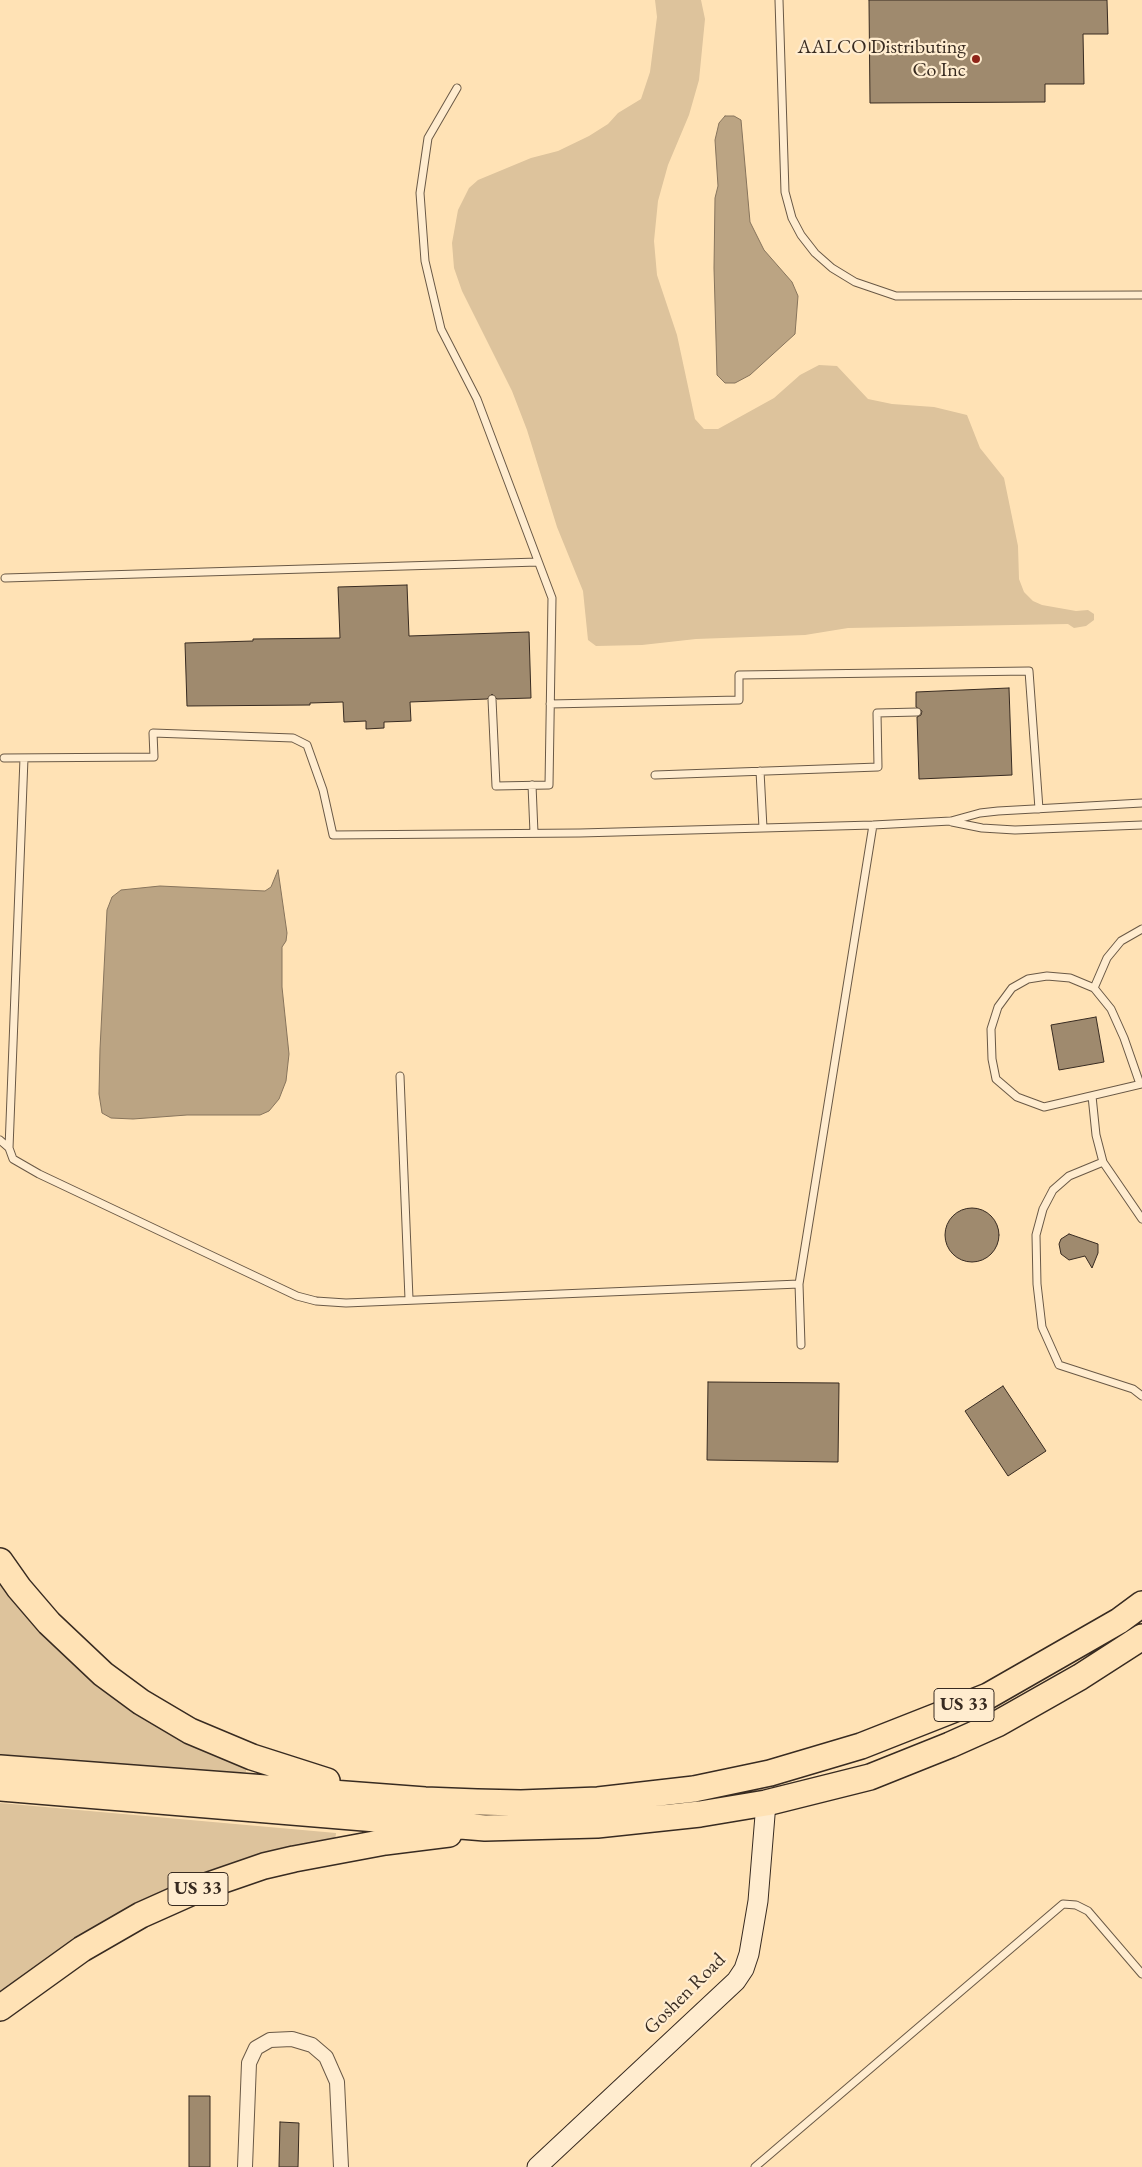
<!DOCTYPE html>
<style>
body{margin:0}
canvas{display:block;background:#ffe2b5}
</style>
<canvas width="1142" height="2167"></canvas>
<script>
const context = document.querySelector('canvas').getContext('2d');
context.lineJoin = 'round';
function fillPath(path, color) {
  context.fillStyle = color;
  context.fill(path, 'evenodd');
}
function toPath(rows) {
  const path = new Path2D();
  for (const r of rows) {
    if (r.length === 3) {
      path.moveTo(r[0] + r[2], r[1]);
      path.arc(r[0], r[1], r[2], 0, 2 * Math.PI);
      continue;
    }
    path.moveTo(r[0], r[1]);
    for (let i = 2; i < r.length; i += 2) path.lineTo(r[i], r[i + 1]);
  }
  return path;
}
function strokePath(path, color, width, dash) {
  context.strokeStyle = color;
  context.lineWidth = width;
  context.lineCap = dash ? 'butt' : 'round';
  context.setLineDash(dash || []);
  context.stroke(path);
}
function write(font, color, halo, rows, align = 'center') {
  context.font = font + ' "EB Garamond",serif';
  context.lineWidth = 4.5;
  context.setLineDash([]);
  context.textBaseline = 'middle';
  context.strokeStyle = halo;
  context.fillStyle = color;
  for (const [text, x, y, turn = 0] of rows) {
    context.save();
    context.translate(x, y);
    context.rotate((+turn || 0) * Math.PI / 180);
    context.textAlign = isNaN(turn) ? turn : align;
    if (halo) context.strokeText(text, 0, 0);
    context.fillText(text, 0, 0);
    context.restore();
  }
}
const green = toPath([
 [655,0,701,0,705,19,699,80,689,115,668,165,658,201,654,241,657,275,677,335,695,419,704,429,718,429,774,398,800,375,819,365,837,366,868,399,892,404,934,407,967,415,980,448,1004,478,1018,546,1019,579,1024,592,1033,601,1042,605,1076,611,1088,610,1094,614,1094,620,1086,626,1074,628,1068,624,848,628,805,635,696,639,642,645,596,646,588,640,583,591,557,527,527,430,512,391,462,291,454,268,452,243,458,210,469,188,478,180,531,158,558,151,589,136,608,124,618,113,641,99,650,72,657,17],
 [0,1576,188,1740,246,1768,246,1772,226,1775,0,1759],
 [0,1803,336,1833,335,1842,301,1848,0,1998]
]);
const water = toPath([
 [725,116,734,116,741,120,750,222,764,250,792,282,798,296,795,334,750,375,735,383,725,383,717,375,714,268,715,198,718,186,715,140,719,123,725,116],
 [278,870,287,933,286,941,282,947,282,987,289,1054,286,1081,279,1099,269,1111,260,1115,187,1115,133,1119,111,1118,102,1113,99,1094,100,1049,107,910,112,897,121,890,160,886,265,891,271,887,278,870]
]);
const building = toPath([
 [869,0,1107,0,1108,34,1083,34,1084,84,1045,84,1045,102,870,103,869,0],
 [407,585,409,636,529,632,531,698,497,699,492,694,487,699,410,702,411,721,384,722,384,728,366,729,366,721,344,722,343,702,310,703,310,705,187,706,185,643,253,641,253,639,340,638,338,587,407,585],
 [1009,688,1012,775,919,779,917,717,921,715,922,711,916,707,916,692,1009,688],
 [1096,1017,1104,1062,1059,1070,1051,1025,1096,1017],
 [972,1235,27],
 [1069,1234,1098,1244,1098,1253,1092,1268,1085,1256,1069,1260,1061,1254,1059,1244,1061,1239,1069,1234],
 [708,1382,839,1383,838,1462,707,1460,708,1382],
 [1003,1386,1046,1451,1008,1476,965,1411,1003,1386],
 [189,2096,210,2096,210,2167,189,2167,189,2096],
 [280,2122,299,2123,298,2167,279,2167,280,2122]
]);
const lane = toPath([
 [779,0,785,192,792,218,801,235,815,253,832,268,855,282,896,296,1142,295],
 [457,88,428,138,420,193,425,261,441,329,477,399,552,598,549,785,496,786,492,699],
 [5,578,538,562],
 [550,704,739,700,739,675,1029,671,1039,809],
 [4,758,154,757,153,733,293,738,307,745,323,790,333,835,580,833,873,825,951,821,980,813,998,811,1142,803],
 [24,758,9,1148,13,1159,39,1174,297,1296,316,1301,346,1303,799,1284],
 [760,771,763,828],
 [655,775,878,767,877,713,917,712],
 [532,785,534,833],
 [952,822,982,828,1015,830,1142,825],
 [1142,929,1121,941,1107,958,1094,988,1070,978,1047,976,1028,979,1012,988,998,1007,991,1029,992,1059,996,1079,1017,1097,1044,1107,1142,1084],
 [1094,988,1111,1009,1124,1038,1140,1084],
 [400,1076,409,1299],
 [1092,1096,1096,1135,1103,1162,1142,1219],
 [0,1140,9,1148],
 [1103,1162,1069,1176,1053,1190,1043,1209,1036,1235,1037,1284,1042,1327,1059,1365,1133,1389,1142,1396],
 [801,1345,799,1284,873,825],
 [755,2167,1063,1904,1076,1905,1088,1911,1142,1974]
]);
const street = toPath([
 [245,2167,249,2063,256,2048,270,2040,292,2039,312,2045,326,2057,337,2082,341,2167]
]);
const secondary = toPath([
 [537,2167,736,1981,744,1969,749,1954,758,1901,766,1803]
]);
const highway = toPath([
 [0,1561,19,1588,49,1623,103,1674,141,1702,190,1731,252,1757,327,1781],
 [0,1768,425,1800,477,1802,521,1803,598,1800,694,1789,770,1773,861,1746,988,1696,1119,1621,1142,1604],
 [0,1788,485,1828,597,1825,700,1814,766,1803,870,1777,950,1745,997,1724,1080,1677,1142,1637],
 [0,2008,82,1949,141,1915,206,1886,264,1866,294,1859,385,1842,449,1834]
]);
const markers = [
 [976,59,5,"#8f2418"]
];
const shields = [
 [964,1705,60],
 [198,1889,60]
];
const shieldNames = [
 ["US 33",964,1705],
 ["US 33",198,1889]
];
const poiNames = [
 ["AALCO Distributing",966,48],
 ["Co Inc",966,71]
];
const streetNames = [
 ["Goshen Road",685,1994,-45]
];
fillPath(green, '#ddc39c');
fillPath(water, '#bba483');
strokePath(water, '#87745c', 1);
fillPath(building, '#9f8a6e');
strokePath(building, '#382b21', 1);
strokePath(lane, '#6a5946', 9);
strokePath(street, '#6a5946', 16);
strokePath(secondary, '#382b21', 21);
strokePath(highway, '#382b21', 28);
strokePath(lane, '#ffeccf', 7);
strokePath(street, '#ffeccf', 14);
strokePath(secondary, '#ffeccf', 19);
strokePath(highway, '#ffe2b5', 25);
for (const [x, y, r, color] of markers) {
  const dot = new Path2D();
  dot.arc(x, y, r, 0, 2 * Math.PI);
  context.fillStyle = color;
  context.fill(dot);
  strokePath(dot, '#ffeccf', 2);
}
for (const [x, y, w] of shields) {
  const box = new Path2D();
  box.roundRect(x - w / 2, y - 16.5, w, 33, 4);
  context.fillStyle = '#ffeccf';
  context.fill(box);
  strokePath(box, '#382b21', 1);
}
write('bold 19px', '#382b21', null, shieldNames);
write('20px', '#382b21', '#ffeccf', poiNames, 'right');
write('20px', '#382b21', '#ffeccf', streetNames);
</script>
